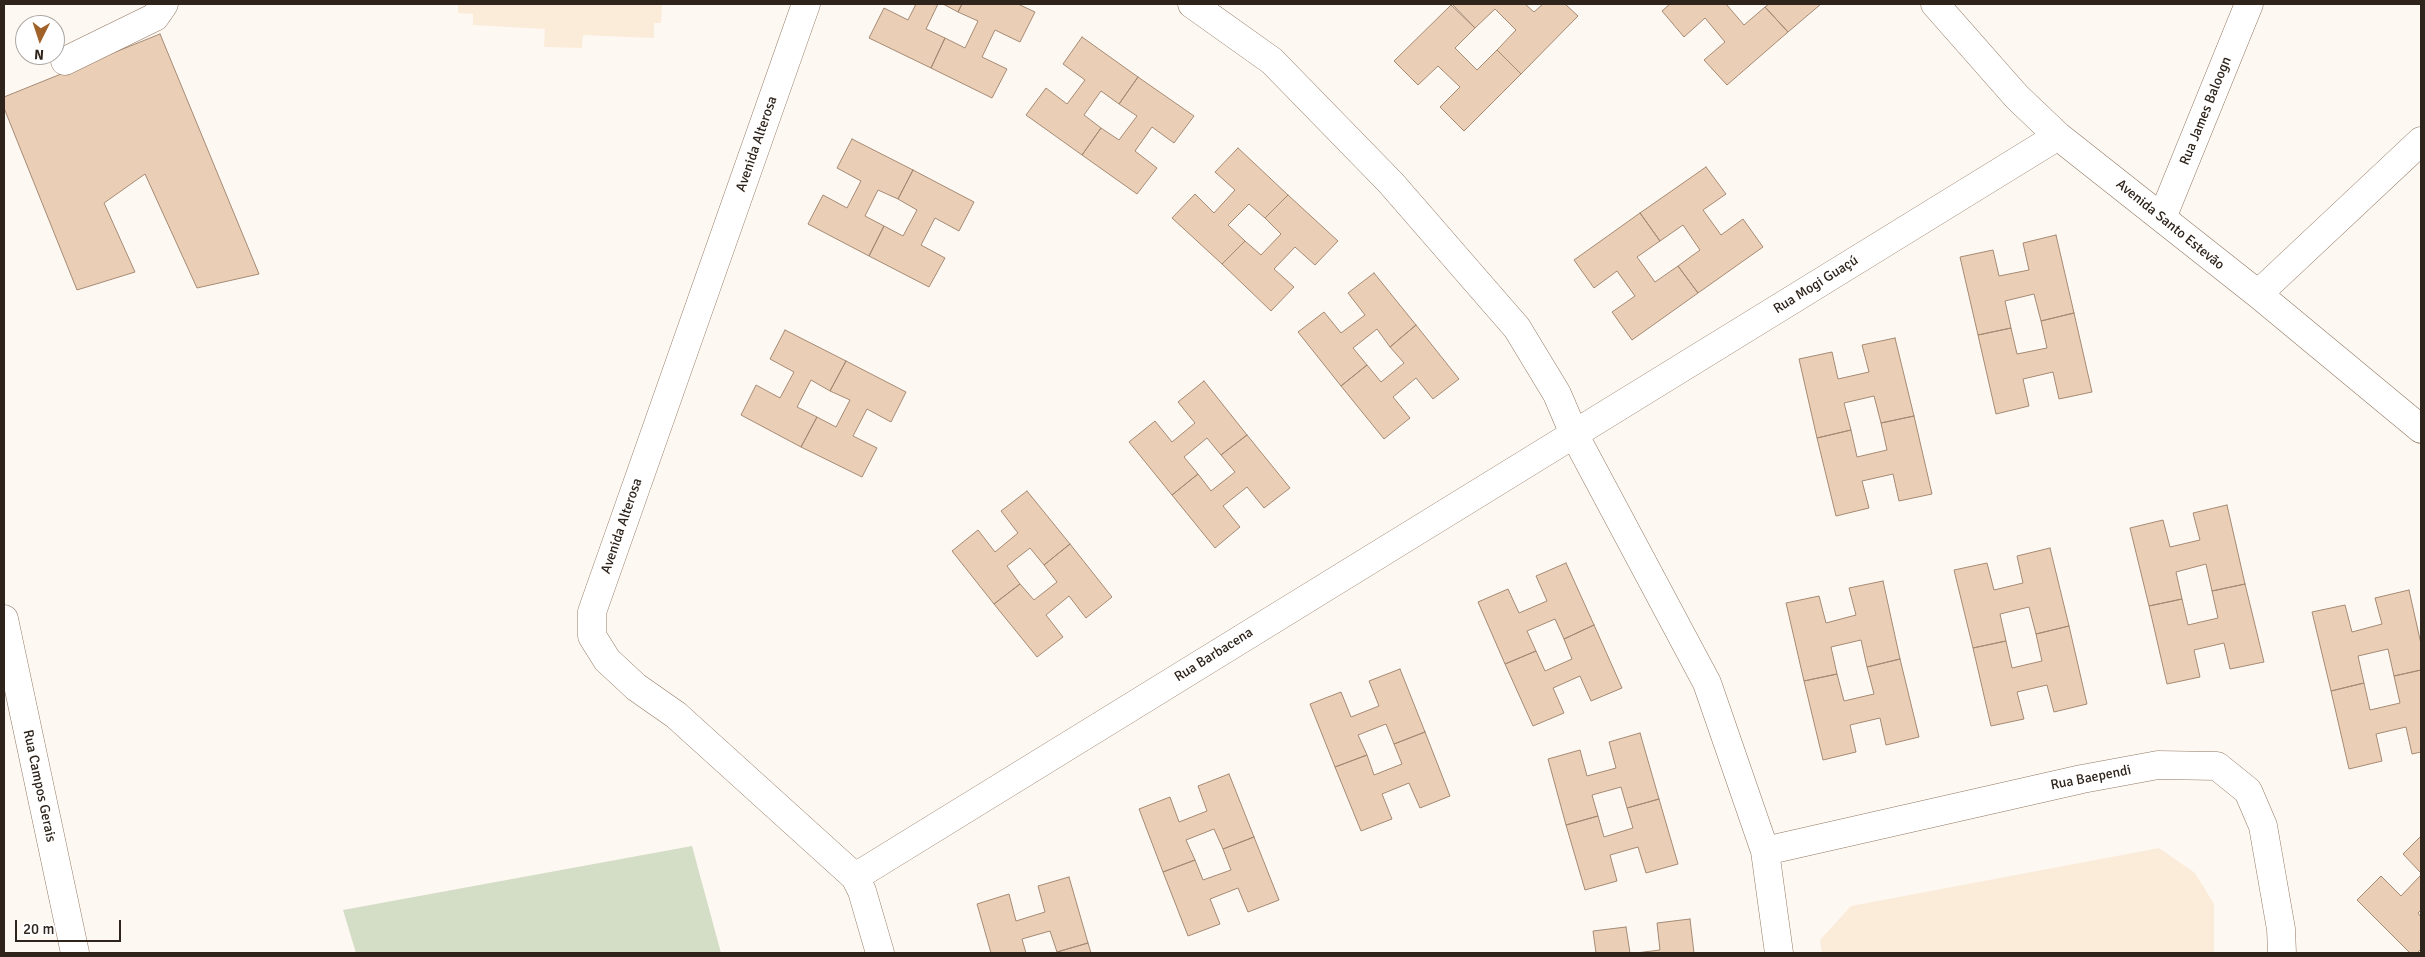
<!DOCTYPE html>
<meta charset="utf-8">
<style>
body{margin:0}
#map{position:relative;width:2425px;height:957px;overflow:hidden;background:#fef8f3;font-family:Signika,sans-serif}
canvas{display:block}
.frame{position:absolute;inset:0;border:5px solid #2e241b;pointer-events:none}
.north{position:absolute;left:15px;top:15px;width:50px;height:50px;box-sizing:border-box;background:#fff;border:1px solid #aba7a4;border-radius:50%;rotate:184deg;font-size:14px;font-weight:700;line-height:20px;text-align:center;color:#2e241b}
.north::after{content:'';display:block;margin:auto;width:18px;height:22px;background:#a06229;clip-path:polygon(50% 0,100% 100%,50% 72%,0 100%)}
.scale{position:absolute;left:15px;top:920px;width:106px;height:22px;box-sizing:border-box;border:2px solid #2e241b;border-top:0;padding-left:6px;font-size:15px;line-height:18px;white-space:nowrap;color:#2e241b;-webkit-text-stroke:4px #fff;paint-order:stroke}
</style>
<div id="map">
<canvas width="2425" height="957"></canvas>
<div class="frame"></div>
<div class="north">N</div>
<div class="scale">20 m</div>
</div>
<script>
const context = document.querySelector('canvas').getContext('2d');
context.lineJoin = 'round';
function fillPath(path, color) {
  context.fillStyle = color;
  context.fill(path, 'evenodd');
}
function toPath(rows) {
  const path = new Path2D();
  for (const r of rows) {
    path.moveTo(r[0], r[1]);
    for (let i = 2; i < r.length; i += 2) path.lineTo(r[i], r[i + 1]);
  }
  return path;
}
function strokePath(path, color, width, dash) {
  context.strokeStyle = color;
  context.lineWidth = width;
  context.lineCap = dash ? 'butt' : 'round';
  context.setLineDash(dash || []);
  context.stroke(path);
}
function write(font, color, halo, rows, align = 'center') {
  context.font = font + ' Signika,sans-serif';
  context.lineWidth = 4;
  context.setLineDash([]);
  context.textBaseline = 'middle';
  context.strokeStyle = halo;
  context.fillStyle = color;
  for (const [text, x, y, turn = 0] of rows) {
    context.save();
    context.translate(x, y);
    context.rotate((+turn || 0) * Math.PI / 180);
    context.textAlign = isNaN(turn) ? turn : align;
    if (halo) context.strokeText(text, 0, 0);
    context.fillText(text, 0, 0);
    context.restore();
  }
}
const education = toPath([
 [458,4,662,4,661,23,654,23,654,38,583,35,582,48,544,47,545,29,473,25,473,14,458,13],
 [2159,848,2195,873,2214,904,2214,953,1822,953,1820,940,1851,906]
]);
const green = toPath([
 [692,846,721,953,356,953,343,910]
]);
const building = toPath([
 [916,4,938,4,926,29,945,38,931,68,869,38,884,8,908,20,916,4],
 [943,4,962,4,958,12,943,4],
 [962,4,1018,4,1035,12,1020,42,995,30,982,57,1007,69,992,98,931,68,945,38,965,48,978,21,958,12,962,4],
 [1452,4,1525,4,1534,12,1543,4,1565,4,1578,16,1521,74,1497,50,1516,30,1495,9,1475,28,1452,4],
 [1670,4,1726,4,1744,25,1765,7,1788,32,1727,85,1704,60,1725,42,1705,18,1684,37,1662,11,1670,4],
 [1769,4,1821,4,1788,32,1765,7,1769,4],
 [1451,5,1475,28,1455,48,1477,70,1497,50,1521,74,1464,131,1440,107,1460,87,1438,66,1418,85,1394,61,1451,5],
 [160,34,259,274,197,288,145,174,104,203,135,272,77,290,4,108,4,97,160,34],
 [1082,37,1138,77,1119,104,1101,91,1084,115,1101,128,1082,155,1026,115,1046,88,1067,104,1085,80,1063,64,1082,37],
 [1138,77,1194,116,1174,143,1152,127,1135,151,1157,168,1137,194,1082,155,1101,128,1119,140,1137,116,1119,104,1138,77],
 [852,139,913,170,898,199,878,190,865,216,884,226,869,256,808,224,823,195,847,208,861,181,837,168,852,139],
 [1238,148,1288,195,1265,218,1249,204,1228,225,1245,241,1222,264,1172,218,1195,194,1214,213,1235,190,1215,172,1238,148],
 [1706,167,1726,194,1703,210,1721,235,1743,219,1763,247,1698,293,1678,266,1700,250,1683,225,1660,241,1640,213,1706,167],
 [913,170,974,202,959,231,935,218,921,245,945,258,929,287,869,256,884,226,903,236,917,210,898,199,913,170],
 [1288,195,1338,241,1315,265,1295,247,1274,269,1294,287,1271,311,1222,264,1245,241,1261,255,1281,234,1265,218,1288,195],
 [1640,213,1660,241,1637,257,1655,282,1678,266,1698,293,1632,340,1612,312,1635,296,1617,271,1594,288,1574,260,1640,213],
 [2056,235,2074,313,2041,321,2034,294,2005,301,2011,328,1978,335,1960,257,1993,250,1999,276,2029,270,2023,243,2056,235],
 [1374,273,1416,325,1390,347,1377,329,1353,348,1367,365,1341,386,1298,332,1324,312,1341,333,1365,315,1348,293,1374,273],
 [2074,313,2092,392,2059,399,2053,372,2023,379,2029,406,1996,414,1978,335,2011,328,2017,354,2047,348,2041,321,2074,313],
 [1416,325,1459,379,1433,399,1416,378,1393,397,1410,418,1384,439,1341,386,1367,365,1381,382,1404,363,1390,347,1416,325],
 [785,330,846,361,830,391,811,380,797,407,817,417,801,447,741,415,756,385,780,398,794,372,770,359,785,330],
 [1895,338,1914,416,1881,423,1874,396,1844,403,1851,430,1817,438,1799,359,1832,352,1838,379,1869,372,1862,345,1895,338],
 [846,361,906,392,891,422,867,409,853,436,877,448,862,477,801,447,817,417,836,427,850,400,830,391,846,361],
 [1204,381,1247,435,1221,455,1207,438,1184,457,1198,474,1172,495,1129,442,1155,421,1172,442,1195,423,1178,402,1204,381],
 [1914,416,1932,494,1899,501,1893,474,1862,481,1869,508,1836,516,1817,438,1851,430,1857,457,1887,450,1881,423,1914,416],
 [1247,435,1290,488,1264,508,1247,487,1223,506,1240,527,1215,548,1172,495,1198,474,1211,491,1235,472,1221,455,1247,435],
 [1027,491,1070,544,1044,565,1030,548,1007,566,1020,584,994,604,952,551,978,530,995,552,1018,533,1001,511,1027,491],
 [2227,505,2245,584,2212,591,2206,564,2176,572,2182,599,2149,606,2130,528,2163,520,2170,547,2200,540,2193,513,2227,505],
 [1070,544,1112,597,1086,618,1069,596,1046,615,1063,637,1037,657,994,604,1020,584,1034,600,1057,582,1044,565,1070,544],
 [2050,548,2069,626,2036,634,2029,607,2000,614,2006,641,1973,648,1954,570,1987,563,1994,590,2023,583,2017,556,2050,548],
 [1566,563,1594,625,1564,639,1555,619,1527,631,1536,651,1505,664,1478,602,1508,589,1519,613,1547,601,1536,576,1566,563],
 [1883,581,1900,659,1867,667,1861,640,1831,647,1837,674,1804,681,1786,603,1819,596,1826,623,1856,615,1849,588,1883,581],
 [2245,584,2264,662,2230,669,2224,643,2194,650,2200,677,2167,684,2149,606,2182,599,2188,625,2218,618,2212,591,2245,584],
 [2409,590,2421,644,2421,670,2394,676,2388,649,2358,656,2364,683,2331,691,2312,612,2345,605,2352,632,2382,624,2375,598,2409,590],
 [1594,625,1622,688,1591,701,1580,676,1553,688,1564,713,1533,726,1505,664,1536,651,1545,671,1572,659,1564,639,1594,625],
 [2069,626,2087,704,2054,712,2047,685,2017,692,2024,719,1991,726,1973,648,2006,641,2012,668,2042,661,2036,634,2069,626],
 [1900,659,1919,737,1886,745,1880,718,1850,725,1856,752,1823,760,1804,681,1837,674,1844,701,1874,694,1867,667,1900,659],
 [1400,669,1425,732,1394,744,1386,724,1358,735,1367,755,1335,767,1310,704,1341,692,1351,717,1379,706,1369,681,1400,669],
 [2421,670,2421,752,2412,754,2406,727,2376,734,2382,761,2349,769,2331,691,2364,683,2370,710,2400,703,2394,676,2421,670],
 [1425,732,1450,796,1420,808,1409,783,1382,794,1392,819,1361,831,1335,767,1367,755,1374,775,1402,764,1394,744,1425,732],
 [1640,733,1659,799,1627,808,1621,787,1592,795,1598,816,1566,825,1548,759,1580,750,1587,776,1616,768,1609,742,1640,733],
 [1229,774,1254,837,1223,849,1214,829,1186,840,1195,860,1163,872,1139,809,1170,797,1179,822,1207,811,1198,786,1229,774],
 [1659,799,1678,864,1646,873,1638,847,1610,855,1617,881,1585,890,1566,825,1598,816,1604,837,1633,828,1627,808,1659,799],
 [2421,836,2421,873,2403,854,2421,836],
 [1254,837,1279,900,1248,912,1238,888,1210,899,1220,924,1188,936,1163,872,1195,860,1203,880,1231,870,1223,849,1254,837],
 [2421,875,2421,910,2418,913,2421,917,2421,949,2417,953,2410,953,2357,900,2381,876,2401,896,2421,875],
 [1069,877,1088,943,1057,952,1050,931,1022,939,1026,953,991,953,977,904,1009,894,1016,921,1045,912,1038,886,1069,877],
 [1690,919,1694,953,1636,953,1660,950,1657,923,1690,919],
 [1626,927,1630,953,1596,953,1593,931,1626,927],
 [1088,943,1091,953,1057,953,1057,952,1088,943]
]);
const minor = toPath([
 [806,4,592,612,592,636,607,660,636,687,676,715,855,877,862,891,880,953],
 [1192,4,1272,61,1391,183,1517,328,1557,394,1574,434,1707,683,1765,851,1779,953],
 [1935,4,2017,97,2058,136,2258,294,2421,429],
 [65,61,155,17,164,4],
 [2162,218,2249,4],
 [2258,294,2421,141],
 [4,619,75,953],
 [1765,851,2082,779,2158,765,2217,766,2248,791,2263,826,2281,929,2282,953],
 [855,877,2058,136]
]);
const streetNames = [
 ["Rua James Baloogn",2206,111,-68],
 ["Avenida Alterosa",757,144,-71],
 ["Avenida Santo Estevão",2170,225,39],
 ["Rua Mogi Guaçú",1816,285,-32],
 ["Avenida Alterosa",622,526,-71],
 ["Rua Barbacena",1214,655,-32],
 ["Rua Baependi",2091,778,-11],
 ["Rua Campos Gerais",39,786,78]
];
fillPath(education, '#fbecd9');
fillPath(green, '#d4ddc5');
fillPath(building, '#ebceb6');
strokePath(building, '#a58a73', 1);
strokePath(minor, '#927862', 29);
strokePath(minor, '#fff', 28);
write('14px', '#2e241b', '#fff', streetNames);
</script>
